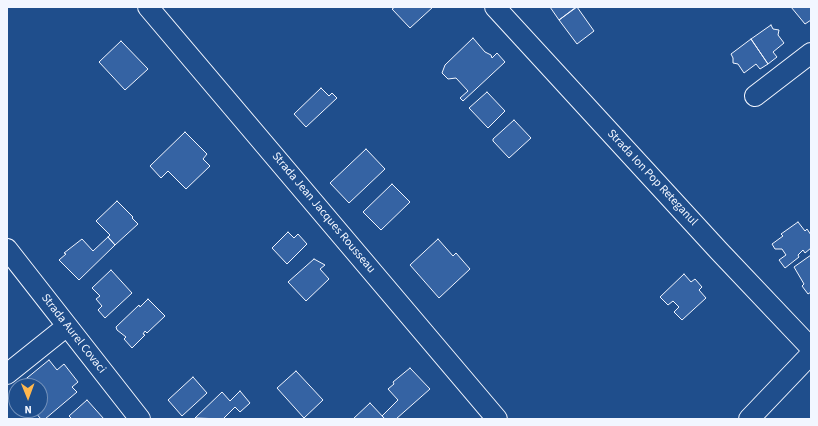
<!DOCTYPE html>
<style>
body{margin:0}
#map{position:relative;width:818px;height:426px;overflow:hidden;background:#1f4e8c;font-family:"Source Sans 3",sans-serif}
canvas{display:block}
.frame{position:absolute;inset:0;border:8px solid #f2f6ff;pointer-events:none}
.north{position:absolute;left:8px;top:378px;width:40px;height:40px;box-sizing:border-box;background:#1f4e8c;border:1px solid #7391ba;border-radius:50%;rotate:179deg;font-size:11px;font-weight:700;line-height:16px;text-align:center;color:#f2f6ff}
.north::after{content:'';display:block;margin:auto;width:14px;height:18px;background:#ffb74d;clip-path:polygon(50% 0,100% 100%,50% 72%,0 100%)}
</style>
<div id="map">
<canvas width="818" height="426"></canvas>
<div class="frame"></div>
<div class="north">N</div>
</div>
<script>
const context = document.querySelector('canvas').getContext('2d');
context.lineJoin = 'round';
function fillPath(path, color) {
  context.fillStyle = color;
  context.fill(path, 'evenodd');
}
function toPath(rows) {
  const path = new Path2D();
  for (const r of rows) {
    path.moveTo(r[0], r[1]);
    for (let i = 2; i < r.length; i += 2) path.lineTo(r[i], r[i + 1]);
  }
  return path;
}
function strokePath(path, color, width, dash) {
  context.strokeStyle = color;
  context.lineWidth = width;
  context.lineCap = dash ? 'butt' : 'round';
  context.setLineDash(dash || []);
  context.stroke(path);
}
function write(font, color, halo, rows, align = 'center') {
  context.font = font + ' "Source Sans 3",sans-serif';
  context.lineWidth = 3;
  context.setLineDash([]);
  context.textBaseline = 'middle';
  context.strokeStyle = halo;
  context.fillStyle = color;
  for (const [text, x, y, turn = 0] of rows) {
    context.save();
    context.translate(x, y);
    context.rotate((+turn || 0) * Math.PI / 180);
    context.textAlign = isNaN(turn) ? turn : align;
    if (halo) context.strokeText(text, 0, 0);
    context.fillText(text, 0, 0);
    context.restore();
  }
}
const building = toPath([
 [395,7,433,7,410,28,392,9,395,7],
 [550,7,576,7,559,20,550,7],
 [577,7,594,31,577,44,559,20,577,7],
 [791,7,811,7,811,20,805,24,791,7],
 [771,25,773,29,779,30,778,35,784,43,773,52,777,57,768,64,751,39,771,25],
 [473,38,485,52,491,55,492,58,497,53,505,62,463,101,460,98,468,91,456,78,448,79,442,73,445,65,473,38],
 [751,39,768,64,760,69,756,64,744,73,738,64,733,63,733,58,731,54,751,39],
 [121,41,148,69,125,90,99,62,121,41],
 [321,88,329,96,332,93,337,98,306,127,294,114,321,88],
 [487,92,505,111,488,128,469,108,487,92],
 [514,120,531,138,509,158,493,141,493,139,514,120],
 [185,132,207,154,203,159,210,166,186,189,168,171,161,178,150,166,185,132],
 [366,149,385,169,349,203,330,183,366,149],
 [392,184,410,202,381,230,363,212,392,184],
 [117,201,133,217,132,218,138,224,115,245,108,237,110,235,96,221,117,201],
 [798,222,805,231,807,229,811,235,811,248,805,253,803,250,798,255,799,257,785,268,779,260,786,255,782,249,775,249,772,244,783,236,781,234,798,222],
 [288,232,294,238,298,234,307,244,287,264,272,248,288,232],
 [108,237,115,245,79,280,59,260,66,254,64,253,82,239,93,251,108,237],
 [438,239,453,256,456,253,470,269,439,298,410,265,438,239],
 [811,255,811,292,808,294,802,286,804,284,794,267,811,255],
 [314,259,325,265,320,269,329,279,306,301,288,282,314,259],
 [111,270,132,293,105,318,98,310,102,306,96,299,100,296,92,288,111,270],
 [684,274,691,282,695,279,702,287,699,290,706,298,682,320,674,312,679,307,673,301,668,305,660,297,684,274],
 [148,299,165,316,147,333,145,331,143,334,145,335,132,348,124,339,126,337,117,330,116,327,139,305,140,307,148,299],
 [49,360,57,370,64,364,78,382,72,387,77,392,45,419,41,419,33,410,40,410,40,386,25,386,22,382,49,360],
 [410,368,430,389,396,419,385,419,382,416,398,400,388,389,394,384,393,382,410,368],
 [296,371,323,400,304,418,277,388,296,371],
 [193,377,207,393,182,416,168,400,193,377],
 [240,391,250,403,240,412,235,407,223,419,195,418,222,392,230,401,240,391],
 [87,400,104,419,72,419,69,416,87,400],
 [370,403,385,419,353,419,370,403]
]);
const minor = toPath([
 [148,7,497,419],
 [495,7,719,251,811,348],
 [755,96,811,53],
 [7,249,140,419],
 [7,374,67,326],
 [749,419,811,354]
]);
const streetNames = [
 ["Strada Ion Pop Reteganul",652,178,47],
 ["Strada Jean Jacques Rousseau",323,213,50],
 ["Strada Aurel Covaci",73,334,52]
];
fillPath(building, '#3563a3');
strokePath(building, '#f2f6ff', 1);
strokePath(minor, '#f2f6ff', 22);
strokePath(minor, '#1f4e8c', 20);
write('12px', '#f2f6ff', '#1f4e8c', streetNames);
</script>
